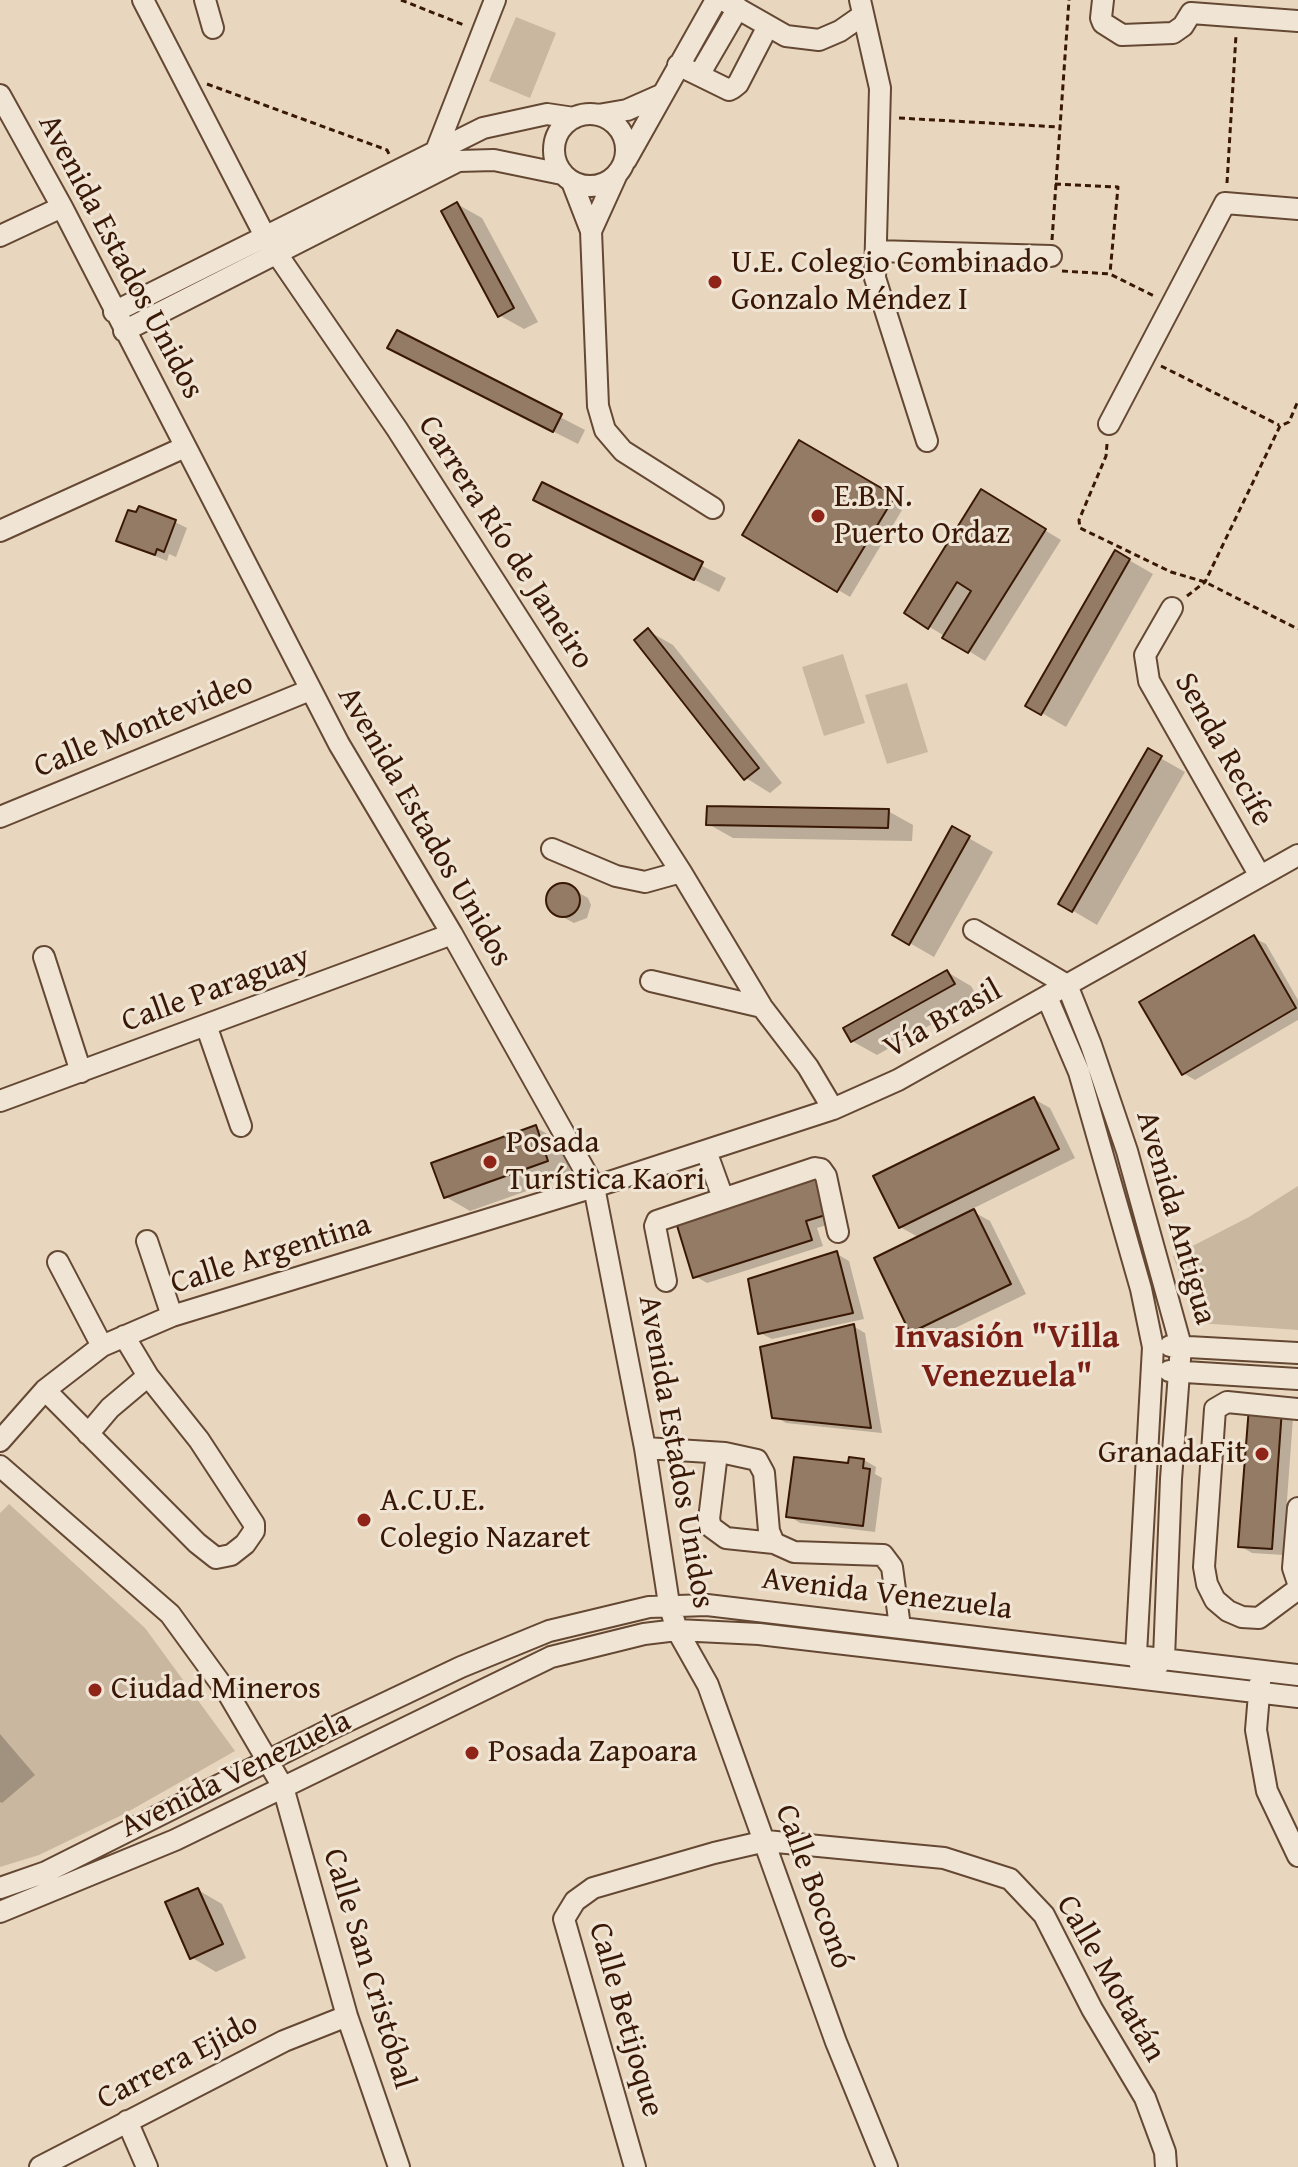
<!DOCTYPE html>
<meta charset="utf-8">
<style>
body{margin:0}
canvas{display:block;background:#e8d7be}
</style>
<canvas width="1298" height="2167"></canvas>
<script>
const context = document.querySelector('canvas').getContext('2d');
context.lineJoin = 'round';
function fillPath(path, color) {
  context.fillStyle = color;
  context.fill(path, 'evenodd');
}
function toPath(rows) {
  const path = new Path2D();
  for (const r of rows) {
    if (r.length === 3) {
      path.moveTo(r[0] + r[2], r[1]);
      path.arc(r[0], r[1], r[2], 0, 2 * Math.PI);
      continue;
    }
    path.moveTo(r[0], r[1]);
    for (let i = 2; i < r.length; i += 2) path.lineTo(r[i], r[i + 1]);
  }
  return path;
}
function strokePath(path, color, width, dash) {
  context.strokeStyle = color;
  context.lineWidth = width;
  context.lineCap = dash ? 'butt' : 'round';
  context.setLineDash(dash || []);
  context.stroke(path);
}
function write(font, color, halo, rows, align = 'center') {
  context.font = font + ' "Gentium Book Plus",serif';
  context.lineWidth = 6;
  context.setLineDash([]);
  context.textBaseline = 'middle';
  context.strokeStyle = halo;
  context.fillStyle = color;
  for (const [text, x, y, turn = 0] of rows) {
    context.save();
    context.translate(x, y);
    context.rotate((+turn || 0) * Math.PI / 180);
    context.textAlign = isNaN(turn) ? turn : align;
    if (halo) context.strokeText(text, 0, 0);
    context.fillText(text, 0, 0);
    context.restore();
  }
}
const green = toPath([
 [516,17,556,33,530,98,489,81],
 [843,654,865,723,824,736,802,667],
 [907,683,928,752,887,764,865,695],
 [1298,1186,1298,1330,1198,1323,1173,1256,1249,1217],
 [9,1504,145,1628,235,1751,124,1814,39,1855,0,1867,0,1513]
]);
const shadow = toPath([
 [457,204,482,218,538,322,524,329,499,315],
 [398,333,585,430,578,444,414,361],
 [800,443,905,505,850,597,745,534],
 [543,485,726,578,719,592,560,513],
 [982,492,1061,540,985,661,907,613],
 [175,522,187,528,176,557,169,554,167,561,118,540],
 [1115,552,1153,574,1066,727,1028,705],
 [648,631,673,645,782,783,770,793,746,778],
 [1148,751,1185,772,1097,925,1060,903],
 [888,811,913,825,912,841,733,838,708,824],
 [953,829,993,852,934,957,894,934],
 [559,886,567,886,588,898,591,905,587,918,574,923,553,912,548,905,548,897,552,890],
 [1254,938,1266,944,1298,1000,1298,1020,1195,1080,1183,1073],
 [947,972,971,986,978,998,877,1055,852,1041],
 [1034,1099,1050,1108,1075,1158,970,1210,990,1221,1026,1294,928,1341,912,1332,920,1238,900,1227],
 [535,1127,560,1141,572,1175,470,1211,446,1197],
 [816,1176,840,1221,817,1228,823,1246,707,1283,695,1276],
 [837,1254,849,1261,864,1319,772,1339,760,1333],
 [853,1326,865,1333,882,1433,786,1423,774,1416],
 [1250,1409,1293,1418,1283,1555,1252,1553,1240,1546],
 [864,1460,876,1467,875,1474,882,1478,875,1532,800,1523,789,1516,850,1466],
 [0,1734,35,1775,2,1803,0,1802],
 [198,1890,222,1904,246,1958,216,1972,191,1957]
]);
const building = toPath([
 [457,202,514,308,498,317,441,211,457,202],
 [397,330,562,414,553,432,387,348,397,330],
 [799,440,895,496,837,592,742,535,799,440],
 [542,482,703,562,694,580,533,500,542,482],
 [981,489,1046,529,968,653,942,638,971,591,957,582,928,629,904,613,981,489],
 [139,506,176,520,164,552,157,549,155,555,116,541,128,510,136,512,139,506],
 [1115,550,1130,559,1041,715,1025,706,1115,550],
 [648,628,759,768,744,780,634,640,648,628],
 [1148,748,1162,756,1072,912,1058,904,1148,748],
 [707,806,889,809,888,828,706,825,707,806],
 [952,826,970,836,909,945,892,935,952,826],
 [563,900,17],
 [1254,935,1296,1008,1182,1075,1139,1002,1254,935],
 [947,970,955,984,851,1042,843,1028,947,970],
 [1034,1097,1059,1149,899,1228,873,1176,1034,1097],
 [536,1125,548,1161,444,1198,431,1163,536,1125],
 [816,1174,829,1214,806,1221,812,1240,693,1278,675,1219,816,1174],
 [974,1209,1011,1284,910,1333,874,1258,974,1209],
 [837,1251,853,1313,758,1334,748,1279,837,1251],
 [854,1324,871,1428,772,1418,760,1347,854,1324],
 [1249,1407,1282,1409,1272,1549,1238,1547,1249,1407],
 [794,1457,848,1463,849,1457,864,1459,863,1468,870,1469,863,1526,786,1517,794,1457],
 [198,1888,223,1944,190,1959,165,1902,198,1888]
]);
const path = toPath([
 [401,0,464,25],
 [207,84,387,150,389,154],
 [899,118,1059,127],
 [1227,183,1236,35],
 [1055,184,1118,187,1110,273],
 [1052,240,1069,0],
 [1062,271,1110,274,1156,297],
 [1161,366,1279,425],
 [1107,444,1106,456,1079,520,1080,528,1171,572,1205,582,1298,629],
 [1187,596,1205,582,1280,426,1289,422,1298,401]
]);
const minor = toPath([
 [143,0,266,238,397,429,681,872,762,1007,808,1067,833,1109],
 [205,0,213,28],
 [723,0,786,36,819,40,840,31,863,15],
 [860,0,880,88,875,278,927,441],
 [1103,0,1101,18,1103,23,1122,35,1173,33,1183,26,1191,13,1298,21],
 [678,65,729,90,733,88,738,84,768,26],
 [699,75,738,8],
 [0,95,62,207,339,744,452,934,594,1187,645,1448,669,1604,677,1630,708,1685,836,2042,887,2167],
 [590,150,36],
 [598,115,627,110,661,95],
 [434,156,495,0],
 [626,160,716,0],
 [572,182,591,231,598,406,605,430,623,451,713,508],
 [591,231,616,176],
 [0,236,62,207],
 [876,251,1051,256],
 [114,312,483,128,547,114,574,118],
 [124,331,458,161,494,160,562,174],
 [1109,424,1225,203,1298,209],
 [0,531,185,447],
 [1172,608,1145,655,1149,681,1260,876],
 [0,817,310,690],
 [552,849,616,876,645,882,681,872],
 [974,930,1067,985,1091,1045,1127,1151,1181,1346,1171,1479,1164,1658,1146,1679,1136,1654,1153,1347,1141,1289,1079,1072,1047,997],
 [44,957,81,1072],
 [651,981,762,1007],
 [206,1025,241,1126],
 [0,1101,452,934],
 [706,1151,723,1198],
 [147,1241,172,1316],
 [58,1262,102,1346],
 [666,1281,655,1226,657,1221,815,1168,821,1169,826,1176,838,1232],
 [1170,1346,1298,1353],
 [1169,1371,1298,1379],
 [45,1390,197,1543,216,1558,231,1555,245,1544,254,1531,254,1524,199,1440,148,1376,124,1336],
 [1298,1409,1227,1402,1215,1409,1204,1567,1207,1584,1215,1600,1228,1611,1242,1617,1259,1618,1298,1589],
 [88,1434,110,1408,148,1376],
 [0,1441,45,1390,102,1346,172,1316,594,1187,833,1109,898,1080,1298,855],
 [645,1448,725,1453,757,1460,764,1473,769,1531,774,1543,794,1552,883,1555,892,1567,900,1627],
 [717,1453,709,1519,711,1527,726,1538,774,1543],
 [0,1466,170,1614,229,1695,283,1787,347,2016,399,2167],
 [1298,1508,1293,1568,1298,1583],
 [1260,1682,1256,1730,1267,1791,1298,1856],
 [0,1888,46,1872,337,1726,461,1667,549,1631,649,1607,707,1605,1298,1675],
 [0,1912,175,1840,551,1657,644,1634,677,1630,759,1634,1298,1697],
 [127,2121,147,2167],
 [40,2167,284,2041,347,2016],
 [635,2167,564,1919,575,1901,593,1888,714,1853,766,1841,944,1858,1010,1879,1044,1915,1092,2009,1145,2098,1165,2152,1166,2167]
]);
const markers = [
 [715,282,8,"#8f2418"],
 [818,516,8,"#8f2418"],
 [490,1162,8,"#8f2418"],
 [1262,1454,8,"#8f2418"],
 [364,1520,8,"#8f2418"],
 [95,1690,8,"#8f2418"],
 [472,1753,8,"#8f2418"]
];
const streetNames = [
 ["Avenida Estados Unidos",120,257,62],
 ["Carrera Río de Janeiro",505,543,57],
 ["Calle Montevideo",144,726,-22],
 ["Senda Recife",1223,750,61],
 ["Avenida Estados Unidos",424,827,60],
 ["Calle Paraguay",216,990,-20],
 ["Vía Brasil",943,1020,-29],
 ["Avenida Antigua",1175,1218,74],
 ["Calle Argentina",271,1255,-17],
 ["Avenida Estados Unidos",675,1452,80],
 ["Avenida Venezuela",887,1595,7],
 ["Avenida Venezuela",236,1775,-26],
 ["Calle Boconó",813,1887,70],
 ["Calle San Cristóbal",368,1969,73],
 ["Calle Motatán",1110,1979,60],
 ["Calle Betijoque",625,2020,74],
 ["Carrera Ejido",178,2062,-27]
];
const poiNames = [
 ["U.E. Colegio Combinado",731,264],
 ["Gonzalo Méndez I",731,301],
 ["E.B.N.",834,498],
 ["Puerto Ordaz",834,535],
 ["Posada",506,1144],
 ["Turística Kaori",506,1181],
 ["GranadaFit",1246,1454,"right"],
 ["A.C.U.E.",380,1502],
 ["Colegio Nazaret",380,1539],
 ["Ciudad Mineros",111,1690],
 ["Posada Zapoara",488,1753]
];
const neighbourhoodNames = [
 ["Invasión \"Villa",1007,1338],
 ["Venezuela\"",1007,1377]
];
fillPath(green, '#cab79f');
fillPath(shadow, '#0003');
fillPath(building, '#947b65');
strokePath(building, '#391805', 2);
strokePath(minor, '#654833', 24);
strokePath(path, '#391805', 3, [6, 4]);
strokePath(minor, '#f0e5d5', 20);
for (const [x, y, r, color] of markers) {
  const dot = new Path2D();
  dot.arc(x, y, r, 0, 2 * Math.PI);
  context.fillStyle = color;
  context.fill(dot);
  strokePath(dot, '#f0e5d5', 3);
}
write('32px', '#391805', '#f0e5d5', streetNames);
write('32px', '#391805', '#f0e5d5', poiNames, 'left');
write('bold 34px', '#7a1f14', '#f0e5d5', neighbourhoodNames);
</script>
